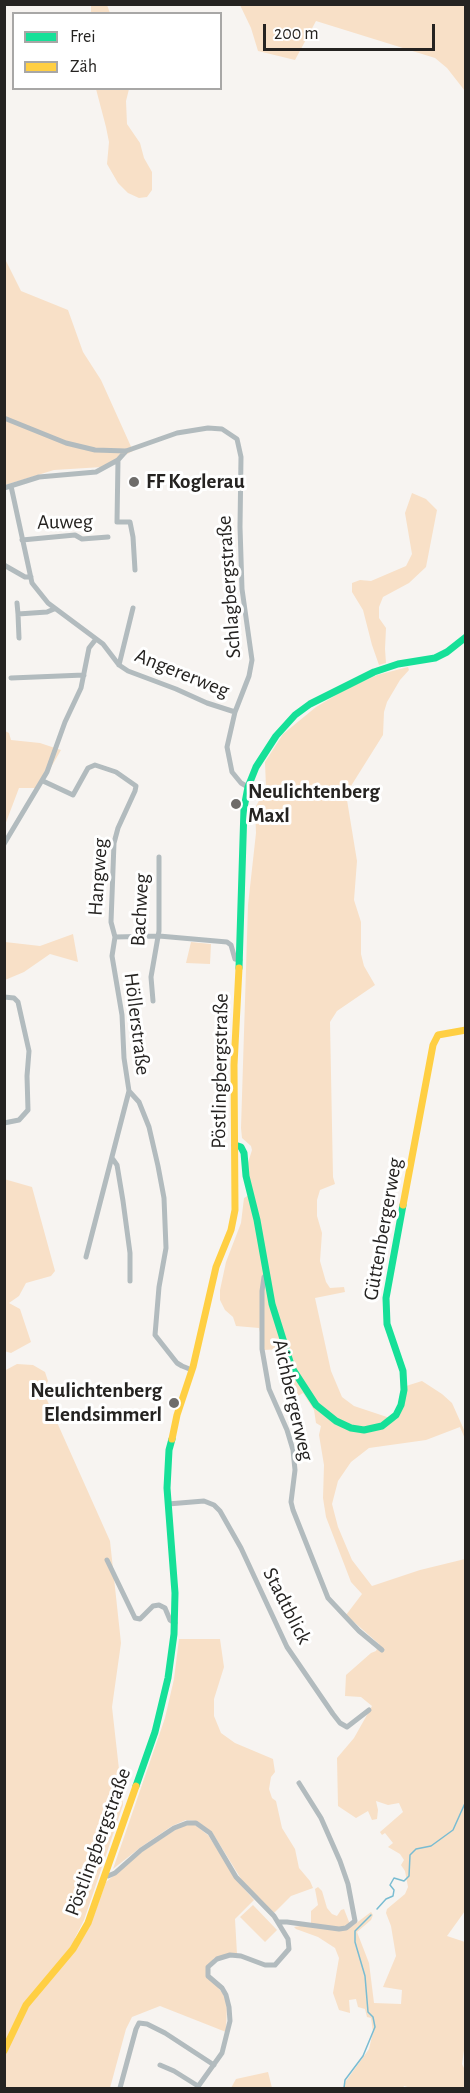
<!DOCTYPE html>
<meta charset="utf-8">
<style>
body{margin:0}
#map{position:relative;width:470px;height:2093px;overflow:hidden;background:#f7f4f1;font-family:"Alegreya Sans",sans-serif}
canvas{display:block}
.frame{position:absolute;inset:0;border:6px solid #252321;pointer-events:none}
.legend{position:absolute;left:12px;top:12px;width:210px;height:78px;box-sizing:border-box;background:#fff;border:2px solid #a8a7a6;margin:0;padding:8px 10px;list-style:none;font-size:18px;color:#252321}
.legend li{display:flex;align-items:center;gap:12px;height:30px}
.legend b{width:30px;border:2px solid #a8a7a6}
.scale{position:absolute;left:263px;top:24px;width:172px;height:27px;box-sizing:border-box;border:3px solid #252321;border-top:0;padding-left:8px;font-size:18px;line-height:21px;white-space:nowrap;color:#252321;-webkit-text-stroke:4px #fff;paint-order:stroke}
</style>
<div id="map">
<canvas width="470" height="2093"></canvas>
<div class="frame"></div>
<ul class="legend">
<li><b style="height:8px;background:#16e098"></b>Frei</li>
<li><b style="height:8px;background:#ffcf43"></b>Zäh</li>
</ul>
<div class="scale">200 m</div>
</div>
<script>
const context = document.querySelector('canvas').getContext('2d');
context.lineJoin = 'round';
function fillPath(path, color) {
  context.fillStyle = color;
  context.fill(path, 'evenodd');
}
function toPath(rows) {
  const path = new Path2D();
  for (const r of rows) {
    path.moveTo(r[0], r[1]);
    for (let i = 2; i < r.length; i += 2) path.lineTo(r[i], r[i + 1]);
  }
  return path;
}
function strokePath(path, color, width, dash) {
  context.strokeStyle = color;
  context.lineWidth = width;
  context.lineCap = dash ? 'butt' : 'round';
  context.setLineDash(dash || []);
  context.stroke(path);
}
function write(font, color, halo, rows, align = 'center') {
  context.font = font + ' "Alegreya Sans",sans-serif';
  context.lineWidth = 6;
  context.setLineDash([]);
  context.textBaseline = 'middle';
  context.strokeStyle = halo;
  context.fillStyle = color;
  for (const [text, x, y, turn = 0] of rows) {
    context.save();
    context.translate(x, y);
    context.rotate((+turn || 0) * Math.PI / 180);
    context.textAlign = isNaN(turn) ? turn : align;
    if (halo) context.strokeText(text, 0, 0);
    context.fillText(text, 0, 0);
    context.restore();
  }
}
const green = toPath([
 [91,5,107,5,110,13,91,13],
 [240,5,465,5,465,91,447,68,435,58,316,21,295,60,258,51,251,28],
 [96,89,129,89,126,101,127,124,140,143,144,158,152,172,152,190,147,197,139,198,128,193,118,183,107,164,109,142,106,127],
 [4,257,21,291,68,310,83,352,101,380,133,451,102,467,54,470,5,485],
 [412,493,426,499,437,510,426,567,409,583,383,597,379,607,379,618,386,628,385,649,386,663,379,665,372,645,363,610,352,592,352,583,360,580,371,581,406,566,412,554,405,513],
 [408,667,409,670,400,680,387,702,384,712,383,735,351,786,347,800,357,861,354,900,361,922,361,954,364,966,375,985,337,1011,330,1022,333,1177,335,1184,320,1190,317,1200,317,1216,322,1233,320,1261,326,1282,330,1288,344,1287,345,1292,315,1298,331,1371,342,1397,354,1406,396,1420,403,1404,406,1386,422,1381,442,1394,452,1403,465,1432,465,1439,460,1427,426,1440,369,1448,351,1462,338,1481,332,1504,338,1527,352,1560,372,1586,420,1570,465,1559,465,1911,447,1936,465,1942,466,2037,462,2064,465,2070,465,2088,411,2088,404,2086,403,2088,343,2088,346,2081,369,2049,373,2032,371,2018,367,2017,365,2009,358,2007,356,1999,349,2000,350,2013,339,2010,333,1993,339,1958,335,1948,318,1937,296,1929,294,1927,311,1924,311,1911,318,1905,315,1889,318,1887,322,1891,327,1908,332,1914,337,1916,341,1910,344,1909,351,1927,371,1912,373,1915,371,1920,357,1932,369,1963,374,2003,401,2004,402,1990,383,1987,396,1956,391,1926,386,1913,387,1909,405,1894,408,1887,405,1871,401,1865,404,1860,400,1854,388,1847,393,1843,385,1833,382,1835,380,1832,403,1812,399,1803,388,1805,376,1801,378,1810,377,1819,372,1820,368,1811,356,1818,338,1806,337,1758,354,1738,372,1706,361,1697,345,1696,346,1675,371,1653,376,1651,379,1644,346,1615,362,1594,351,1582,326,1517,323,1498,324,1465,319,1435,321,1426,316,1423,314,1410,303,1393,293,1399,281,1349,264,1350,259,1328,236,1326,233,1317,225,1310,220,1300,220,1290,226,1262,241,1223,244,1198,249,1195,247,1166,252,1150,251,1146,242,1138,241,1128,248,905,256,833,255,808,266,788,265,762,283,734,316,707,346,689,377,675],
 [5,731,9,733,11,740,40,743,61,750,43,781,36,788,19,788,5,825],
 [73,934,78,962,50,954,24,972,5,980,5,942,40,946],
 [191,942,211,944,210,964,186,963],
 [4,1179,32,1187,55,1271,51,1276,26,1283,19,1296,9,1303,20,1309,31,1342,11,1353,4,1351],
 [17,1364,33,1365,45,1372,48,1381,43,1391,110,1541,121,1643,112,1707,123,1805,84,1920,75,1938,80,1943,90,1926,106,1882,143,1851,175,1830,187,1825,195,1825,208,1835,240,1884,254,1900,235,1919,237,1954,214,1958,207,1973,223,1994,227,2004,226,2032,160,2006,132,2017,126,2029,110,2088,5,2088,4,1371],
 [179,1639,220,1639,224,1667,214,1699,214,1716,221,1733,235,1743,273,1759,275,1772,271,1777,269,1789,272,1798,276,1801,282,1828,295,1849,299,1868,310,1881,313,1888,291,1896,274,1913,243,1882,212,1832,197,1821,186,1820,172,1826,141,1847,113,1869,165,1718,174,1679],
 [253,1905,277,1930,265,1942,240,1917],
 [268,2072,272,2088,231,2088,236,2079]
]);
const stream = toPath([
 [377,1909,386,1899,393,1896,394,1890,390,1885,394,1878,404,1881,409,1876,410,1855,416,1849,431,1846,453,1830,466,1801],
 [344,2088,345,2080,363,2056,375,2027,373,2017,368,2012,365,1976,355,1942,355,1931,371,1915]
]);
const street = toPath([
 [4,418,66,443,95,450,126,451,177,433,208,428,222,429,237,439,241,457,240,527,242,589,252,660,249,676,235,712,227,747,232,772,241,783,248,787],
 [118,460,117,522,130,522,133,537,135,570],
 [11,486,32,583,48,603,103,644,119,665,128,671,176,689,207,703,235,712],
 [4,488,39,477,96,472,118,460,126,451],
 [22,540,75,535,82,539,108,537],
 [4,565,25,577,31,577],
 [17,603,18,614],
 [19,638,18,614,47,612,54,609],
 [119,665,133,608],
 [11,678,84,675],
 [43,781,73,795,88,768,95,765,116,772,136,786,135,791,118,828,114,843,111,922,115,937,112,956,122,1015,124,1058,129,1091,139,1102,149,1127,158,1166,164,1198,166,1248,159,1287,155,1335,177,1363,182,1366,192,1370],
 [4,844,47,772,65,722,81,688,89,648,96,639],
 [115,937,159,936,227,942,231,945,235,959,240,960],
 [4,997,14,998,18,1002,29,1051,27,1076,28,1110,19,1120,4,1123],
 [153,1001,151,977,159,931,159,857],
 [112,1158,117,1165,123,1201,130,1253,130,1281],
 [86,1257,129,1091],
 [267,1274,264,1277,262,1291,262,1349,269,1389,287,1430,293,1450,295,1470,291,1502,293,1510,328,1598,359,1631,382,1650],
 [168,1504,204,1501,214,1505,220,1511,241,1548,287,1647,333,1714,340,1723,347,1727,369,1710],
 [107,1560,135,1618,140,1619,153,1606,159,1605,165,1608,170,1620,175,1623],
 [105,1875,108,1876,115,1873,141,1850,174,1828,187,1823,196,1823,210,1833,236,1877,274,1916,288,1939,289,1949,275,1965,265,1965,241,1956,230,1955,217,1959,208,1967,208,1976,222,1988,226,1995,229,2007,230,2021,222,2053,197,2088],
 [279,1922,287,1922,339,1929,346,1928,355,1921,348,1884,340,1861,321,1818,299,1783],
 [160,2065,174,2071,198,2086],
 [120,2088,136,2029,139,2023,147,2024,165,2033,214,2065]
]);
const fast = toPath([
 [239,968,244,808,248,787,256,767,276,736,295,715,310,704,374,672,398,664,435,658,447,652,466,637],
 [235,1145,241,1147,244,1153,246,1176,257,1220,272,1304,292,1368,316,1405,336,1421,351,1428,364,1430,382,1426,396,1415,401,1405,404,1390,403,1371,387,1324,386,1298,403,1205],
 [136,1786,155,1732,168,1678,174,1634,175,1593,167,1488,169,1450,172,1439]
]);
const slow = toPath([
 [403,1205,433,1045,438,1035,466,1030],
 [172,1439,177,1415,193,1367,216,1267,231,1230,235,1210,234,1065,239,968],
 [4,2051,26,2005,73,1949,88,1923,136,1786]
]);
const markers = [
 [134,482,6,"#6e6c6a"],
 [236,804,6,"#6e6c6a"],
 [174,1403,6,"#6e6c6a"]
];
const poiNames = [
 ["FF Koglerau",146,482],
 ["Neulichtenberg",248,792],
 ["Maxl",248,816],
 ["Neulichtenberg",162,1391,"right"],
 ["Elendsimmerl",162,1415,"right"]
];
const streetNames = [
 ["Auweg",65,522,-1],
 ["Schlagbergstraße",229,587,-94],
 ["Angererweg",182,673,22],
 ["Hangweg",98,877,-86],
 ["Bachweg",140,910,-87],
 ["Höllerstraße",137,1024,83],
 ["Pöstlingbergstraße",220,1071,-89],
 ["Güttenbergerweg",383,1229,-80],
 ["Aichbergerweg",293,1400,77],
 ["Stadtblick",287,1606,63],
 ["Pöstlingbergstraße",98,1842,-70]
];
fillPath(green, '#f8e0c7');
strokePath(stream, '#79bcd2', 1.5);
strokePath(street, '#b2bbbe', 5);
strokePath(fast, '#16e098', 7);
strokePath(slow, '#ffcf43', 7);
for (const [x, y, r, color] of markers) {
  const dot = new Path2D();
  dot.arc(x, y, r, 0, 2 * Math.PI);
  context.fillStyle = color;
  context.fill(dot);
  strokePath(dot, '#fff', 2);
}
write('bold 21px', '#252321', '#fff', poiNames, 'left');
write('21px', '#252321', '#fff', streetNames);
</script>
